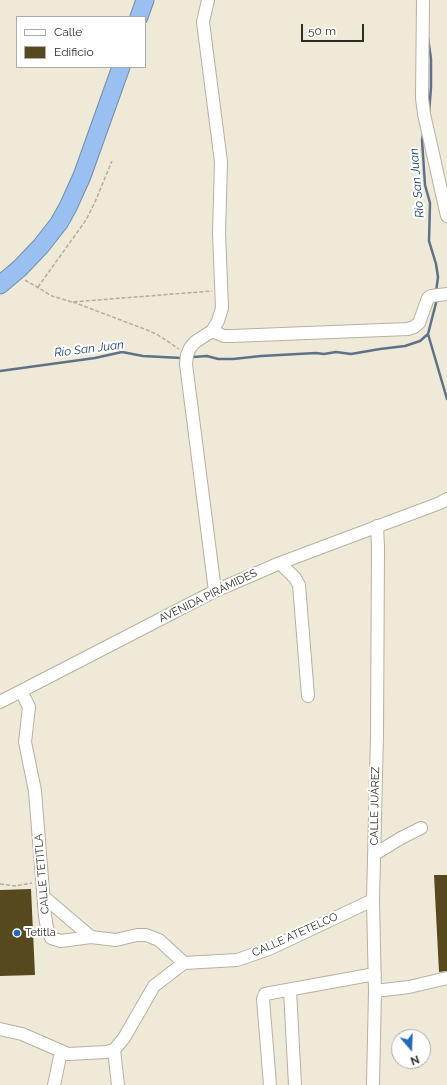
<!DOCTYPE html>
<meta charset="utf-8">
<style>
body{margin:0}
#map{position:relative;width:447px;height:1085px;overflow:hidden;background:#efead8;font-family:Raleway,sans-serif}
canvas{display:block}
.legend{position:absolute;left:16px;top:16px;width:130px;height:52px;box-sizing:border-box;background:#fff;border:1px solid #ababa8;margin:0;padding:5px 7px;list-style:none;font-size:12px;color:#2e2c26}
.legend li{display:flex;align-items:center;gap:8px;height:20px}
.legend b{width:20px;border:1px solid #ababa8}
.north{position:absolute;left:391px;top:1029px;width:40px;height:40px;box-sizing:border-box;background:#fff;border:1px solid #ababa8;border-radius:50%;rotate:161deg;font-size:11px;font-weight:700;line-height:16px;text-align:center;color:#2e2c26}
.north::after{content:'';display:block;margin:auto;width:14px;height:18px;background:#2368b9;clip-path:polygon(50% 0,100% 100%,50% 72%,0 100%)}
.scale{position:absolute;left:301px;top:24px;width:63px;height:18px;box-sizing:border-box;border:2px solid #2e2c26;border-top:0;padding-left:5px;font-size:12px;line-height:14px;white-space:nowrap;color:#2e2c26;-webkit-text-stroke:3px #fff;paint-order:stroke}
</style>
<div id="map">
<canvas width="447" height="1085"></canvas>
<ul class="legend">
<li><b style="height:5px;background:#fff"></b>Calle</li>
<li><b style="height:11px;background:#55491d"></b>Edificio</li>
</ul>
<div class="north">N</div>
<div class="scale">50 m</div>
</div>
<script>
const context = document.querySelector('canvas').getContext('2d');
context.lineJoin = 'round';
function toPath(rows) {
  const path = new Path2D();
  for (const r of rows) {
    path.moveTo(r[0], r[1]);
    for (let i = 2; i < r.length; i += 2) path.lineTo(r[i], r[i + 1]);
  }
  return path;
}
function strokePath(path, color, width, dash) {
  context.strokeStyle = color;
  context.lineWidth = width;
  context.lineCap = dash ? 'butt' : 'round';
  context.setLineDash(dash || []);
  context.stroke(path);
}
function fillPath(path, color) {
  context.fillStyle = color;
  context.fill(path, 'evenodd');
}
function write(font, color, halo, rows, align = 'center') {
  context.font = font + ' Raleway,sans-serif';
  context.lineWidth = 4;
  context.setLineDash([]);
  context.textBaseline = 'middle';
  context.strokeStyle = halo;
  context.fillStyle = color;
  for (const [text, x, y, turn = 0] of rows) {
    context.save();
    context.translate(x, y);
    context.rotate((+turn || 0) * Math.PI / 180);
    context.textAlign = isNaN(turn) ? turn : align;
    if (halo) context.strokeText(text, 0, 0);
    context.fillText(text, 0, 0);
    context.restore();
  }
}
const stream = toPath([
 [428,38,431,59,431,87,429,113],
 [423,135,422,140,425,185,430,203,429,241,436,264,438,277,436,292],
 [428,334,447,399],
 [193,357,207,356,218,359,233,359,261,356,316,353,324,354,336,352,351,354,380,349,405,346,420,341,428,334,437,299],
 [0,371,95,358,122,352,143,356,181,358]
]);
const building = toPath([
 [434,875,447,875,447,971,439,972],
 [31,889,35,975,0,976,0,890]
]);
const path = toPath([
 [25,280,52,296,72,302,212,291],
 [38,287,86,220,95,202,112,161],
 [73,302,147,330,158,335,179,349],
 [0,884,15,886,32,883]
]);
const minor = toPath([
 [208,0,203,22,221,162,219,233,222,308,218,321,212,331,195,342,190,348,187,355,186,364,215,591],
 [423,0,422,98,424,114,447,216],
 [212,331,224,336,232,336,408,329,414,327,419,323,428,298,431,296,447,294],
 [280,563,295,578,299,585,308,696],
 [21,691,29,707,25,742,35,791,45,916,47,928,51,938,61,941,91,937,116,940,137,935,146,935,159,940,184,963],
 [0,702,215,591,280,563,440,503,447,499],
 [375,854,401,838,421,828],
 [44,897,91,937],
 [290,990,295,1085],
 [375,991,409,987,447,978],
 [0,1029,22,1034,68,1054,106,1052,114,1050,124,1038,154,986,184,963,237,960,269,949,373,900],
 [114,1050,118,1085],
 [54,1085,61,1052],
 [270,1085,263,999,265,994,375,974],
 [373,1085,375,991,373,900,377,736,378,547,377,526]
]);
const highway = toPath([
 [139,17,145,0],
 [0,285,20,268,41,246,59,223,68,207,82,176,121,67]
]);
const markers = [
 [17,933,4,"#2368b9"]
];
const streetNames = [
 ["AVENIDA PIRÁMIDES",208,596,-26],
 ["CALLE JUÁREZ",375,806,-89],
 ["CALLE TETITLA",42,874,-95],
 ["CALLE ATETELCO",295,935,-24]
];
const poiNames = [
 ["Tetitla",25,933]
];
const waterNames = [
 ["Río San Juan",417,183,-95],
 ["Río San Juan",89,349,-7]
];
strokePath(stream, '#5e7189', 2.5);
fillPath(building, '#55491d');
strokePath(minor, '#b6b1a0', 14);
strokePath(highway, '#748caa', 19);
strokePath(path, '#b1ad9f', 1.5, [4, 2]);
strokePath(minor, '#fff', 12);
strokePath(highway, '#9ac0f1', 17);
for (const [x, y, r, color] of markers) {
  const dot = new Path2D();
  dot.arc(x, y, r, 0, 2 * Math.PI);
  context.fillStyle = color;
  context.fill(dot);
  strokePath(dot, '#fff', 1.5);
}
write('11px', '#2e2c26', '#fff', streetNames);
write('11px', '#2e2c26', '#fff', poiNames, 'left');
write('italic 12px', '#1b4374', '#fff', waterNames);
</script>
